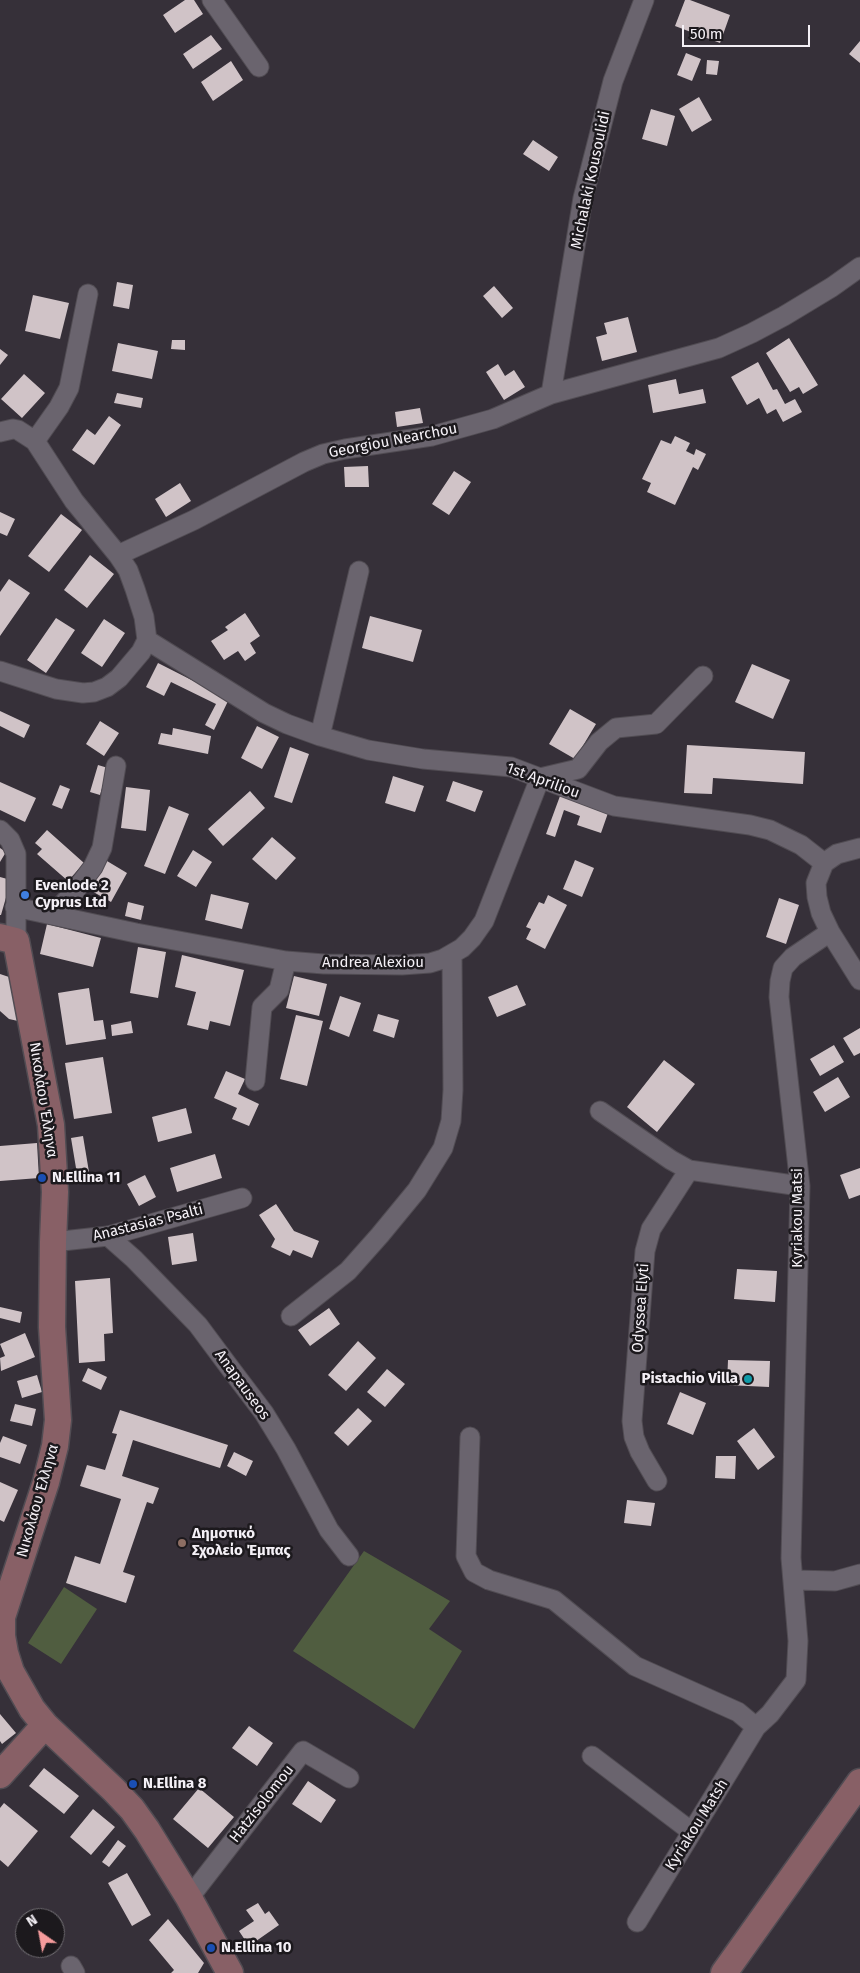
<!DOCTYPE html>
<meta charset="utf-8">
<style>
body{margin:0}
#map{position:relative;width:860px;height:1973px;overflow:hidden;background:#363039;font-family:"Fira Sans",sans-serif}
canvas{display:block}
.north{position:absolute;left:15px;top:1908px;width:50px;height:50px;box-sizing:border-box;background:#1c191d;border:1px solid #726f74;border-radius:50%;rotate:327deg;font-size:14px;font-weight:700;line-height:20px;text-align:center;color:#f4f0f6}
.north::after{content:'';display:block;margin:auto;width:18px;height:22px;background:#f59b9c;clip-path:polygon(50% 0,100% 100%,50% 72%,0 100%)}
.scale{position:absolute;left:682px;top:25px;width:128px;height:22px;box-sizing:border-box;border:2px solid #f4f0f6;border-top:0;padding-left:6px;font-size:15px;line-height:18px;white-space:nowrap;color:#f4f0f6;-webkit-text-stroke:4px #1c191d;paint-order:stroke}
</style>
<div id="map">
<canvas width="860" height="1973"></canvas>
<div class="north">N</div>
<div class="scale">50 m</div>
</div>
<script>
const context = document.querySelector('canvas').getContext('2d');
context.lineJoin = 'round';
function fillPath(path, color) {
  context.fillStyle = color;
  context.fill(path, 'evenodd');
}
function toPath(rows) {
  const path = new Path2D();
  for (const r of rows) {
    path.moveTo(r[0], r[1]);
    for (let i = 2; i < r.length; i += 2) path.lineTo(r[i], r[i + 1]);
  }
  return path;
}
function strokePath(path, color, width, dash) {
  context.strokeStyle = color;
  context.lineWidth = width;
  context.lineCap = dash ? 'butt' : 'round';
  context.setLineDash(dash || []);
  context.stroke(path);
}
function write(font, color, halo, rows, align = 'center') {
  context.font = font + ' "Fira Sans",sans-serif';
  context.lineWidth = 5;
  context.setLineDash([]);
  context.textBaseline = 'middle';
  context.strokeStyle = halo;
  context.fillStyle = color;
  for (const [text, x, y, turn = 0] of rows) {
    context.save();
    context.translate(x, y);
    context.rotate((+turn || 0) * Math.PI / 180);
    context.textAlign = isNaN(turn) ? turn : align;
    if (halo) context.strokeText(text, 0, 0);
    context.fillText(text, 0, 0);
    context.restore();
  }
}
const green = toPath([
 [364,1551,450,1601,429,1629,462,1651,414,1729,293,1651],
 [64,1587,97,1609,61,1664,28,1643]
]);
const building = toPath([
 [185,0,194,0,203,14,175,33,163,15],
 [685,0,690,0,730,15,720,43,675,26],
 [211,35,222,49,193,69,183,54],
 [860,41,860,63,849,54],
 [686,53,701,59,692,81,677,75],
 [707,60,719,61,717,75,706,74],
 [231,61,243,80,213,101,201,82],
 [699,97,712,120,692,132,679,109],
 [651,109,675,116,667,146,642,139],
 [533,140,558,157,549,171,523,154],
 [117,282,133,285,129,309,113,306],
 [494,286,513,308,502,318,483,296],
 [33,295,69,303,60,339,25,331],
 [628,317,637,352,602,361,596,337,607,334,604,323],
 [789,338,818,385,803,394,799,387,790,392,766,353],
 [172,340,185,340,185,350,171,349],
 [118,343,158,351,152,379,112,371],
 [0,349,8,355,0,365],
 [758,362,773,390,777,389,785,404,795,399,802,412,783,422,776,409,767,414,759,398,747,405,731,377],
 [498,364,505,376,514,370,525,387,504,400,486,372],
 [24,374,45,393,22,418,1,399],
 [676,379,679,394,703,389,706,403,653,413,648,385],
 [117,393,143,398,141,408,114,403],
 [420,408,423,423,397,427,395,412],
 [109,416,121,425,94,465,72,450,87,429,95,435],
 [675,436,690,443,686,451,694,455,696,449,706,454,698,470,693,467,675,505,647,492,651,483,642,479,661,440,671,444],
 [368,466,369,487,345,487,344,467],
 [454,471,471,482,449,515,432,504],
 [180,483,191,501,166,517,155,499],
 [0,512,15,519,7,536,0,533],
 [61,514,82,530,49,572,28,556],
 [90,555,114,574,87,608,64,590],
 [9,579,30,593,0,636,0,592],
 [245,613,260,636,250,643,256,653,245,661,238,651,224,660,211,641,228,630,225,627],
 [370,616,422,630,413,662,362,648],
 [56,618,75,630,46,673,27,660],
 [104,619,125,633,102,667,81,653],
 [158,663,229,699,214,730,205,725,216,704,171,682,164,696,146,687],
 [752,664,790,680,773,719,735,702],
 [570,709,596,724,575,759,549,744],
 [0,711,30,725,24,738,0,726],
 [100,721,119,733,104,756,86,744],
 [257,726,279,737,262,769,241,758],
 [173,728,211,736,208,754,158,744,161,733,172,735],
 [687,745,805,752,803,784,713,778,712,794,684,793],
 [290,747,309,754,292,803,274,797],
 [98,765,108,768,100,795,90,792],
 [393,776,424,786,415,812,385,803],
 [453,781,483,791,475,812,446,801],
 [0,782,36,798,25,822,0,810],
 [60,785,70,789,62,809,52,805],
 [126,787,150,790,146,831,121,828],
 [250,791,265,808,223,846,208,829],
 [560,796,608,813,601,833,577,825,580,816,564,810,555,837,546,834],
 [169,806,189,814,165,874,144,866],
 [47,830,84,863,68,881,37,854,42,849,35,843],
 [272,837,296,858,276,880,252,859],
 [0,848,6,852,0,862],
 [193,850,212,862,196,887,177,876],
 [575,860,594,868,582,897,563,889],
 [107,861,127,873,111,902,90,890],
 [0,877,11,880,1,915,0,915],
 [211,894,249,903,242,929,205,920],
 [548,895,567,905,545,949,526,939,531,929,526,927,539,902,544,904],
 [779,898,799,905,786,944,766,937],
 [128,902,144,906,141,920,125,916],
 [47,924,101,938,93,967,40,954],
 [138,947,166,952,158,998,130,993],
 [182,955,244,970,230,1026,210,1021,208,1030,187,1025,196,992,175,987],
 [0,974,12,978,22,1010,18,1021,9,1019,0,1011],
 [294,976,327,984,319,1016,286,1008],
 [517,985,526,1005,497,1017,488,997],
 [89,988,94,1021,103,1020,106,1039,66,1045,58,993],
 [340,996,361,1003,349,1037,329,1029],
 [378,1014,399,1020,394,1038,373,1031],
 [296,1015,323,1021,307,1086,280,1079],
 [131,1021,133,1033,112,1036,111,1025],
 [860,1028,860,1053,854,1056,843,1038],
 [834,1045,844,1062,820,1076,810,1059],
 [103,1057,112,1113,74,1119,65,1063],
 [664,1060,695,1084,657,1132,627,1107],
 [226,1071,245,1079,238,1094,259,1104,249,1126,232,1119,237,1108,214,1098],
 [838,1077,850,1097,825,1112,813,1092],
 [186,1108,192,1133,158,1142,152,1117],
 [83,1136,89,1172,77,1174,71,1138],
 [37,1143,39,1178,0,1181,0,1146],
 [215,1154,222,1178,177,1192,170,1168],
 [860,1168,860,1195,849,1199,840,1175],
 [145,1175,156,1197,139,1206,127,1184],
 [276,1204,294,1231,319,1241,312,1258,293,1250,290,1256,271,1247,275,1239,259,1215],
 [193,1233,197,1261,172,1265,168,1237],
 [737,1269,777,1271,775,1302,734,1299],
 [110,1278,113,1333,104,1334,105,1361,79,1363,75,1281],
 [0,1307,22,1312,20,1323,0,1318],
 [329,1308,340,1324,310,1346,298,1330],
 [25,1333,35,1357,1,1371,0,1358,5,1356,0,1344],
 [358,1341,376,1358,346,1391,328,1375],
 [728,1360,770,1361,769,1387,727,1385],
 [88,1368,107,1377,101,1390,82,1381],
 [387,1369,405,1384,385,1407,367,1392],
 [37,1375,42,1392,22,1398,17,1381],
 [680,1392,706,1403,693,1435,667,1424],
 [15,1404,36,1409,32,1426,10,1421],
 [358,1408,372,1421,348,1446,334,1433],
 [120,1410,228,1445,220,1468,133,1440,122,1476,159,1488,153,1504,147,1502,123,1572,135,1576,126,1603,66,1583,75,1556,100,1564,121,1499,80,1486,87,1465,105,1470,117,1434,112,1433],
 [754,1428,775,1457,758,1470,737,1441],
 [3,1436,27,1445,20,1464,0,1457,0,1443],
 [234,1452,253,1461,246,1476,227,1466],
 [716,1456,736,1456,735,1479,715,1478],
 [0,1482,18,1490,4,1522,0,1520],
 [627,1500,655,1503,651,1526,624,1523],
 [0,1714,16,1733,2,1744,0,1741],
 [249,1726,273,1743,257,1766,232,1748],
 [44,1768,79,1796,64,1814,29,1786],
 [308,1781,336,1800,321,1823,292,1804],
 [199,1788,234,1817,208,1848,173,1819],
 [4,1803,38,1831,8,1867,0,1860,0,1808],
 [93,1809,115,1827,91,1855,70,1837],
 [118,1840,126,1846,109,1867,102,1862],
 [127,1873,151,1915,132,1926,108,1883],
 [258,1903,265,1914,269,1911,279,1925,249,1946,239,1931,254,1921,246,1910],
 [168,1919,204,1963,198,1973,171,1973,174,1970,149,1940]
]);
const street = toPath([
 [212,0,259,67],
 [551,394,583,198,613,81,644,0],
 [0,432,13,429,18,430,35,441,74,501,118,555,128,570,135,589,144,617,147,640,141,652,119,678,107,687,94,692,83,693,56,689,0,671],
 [35,441,59,407,69,388,88,294],
 [118,555,194,520,304,462,323,454,345,449,432,436,493,419,551,394,719,348,752,333,784,316,832,287,860,267],
 [147,640,264,713,287,724,320,736,368,750,423,759,511,767,614,806,750,825,770,830,801,845,824,863],
 [320,736,359,571],
 [540,778,578,769,599,742,616,728,656,724,703,676],
 [0,830,10,840,16,854,16,941],
 [860,848,837,854,824,863,816,883,817,897,821,913,830,932,860,980],
 [15,907,136,933,286,961,324,964,402,965,430,963,443,959,462,948,472,938,484,921,540,778],
 [52,915,75,891,93,867,102,848,116,766],
 [255,1081,262,1007,279,990,286,961],
 [600,1111,671,1160,689,1170],
 [108,1236,134,1259,198,1325,230,1368,264,1413,286,1449,329,1530,349,1556],
 [53,1242,108,1236,242,1198],
 [291,1316,348,1271,380,1235,417,1190,443,1148,451,1121,453,1090,452,954],
 [470,1437,466,1556,474,1572,489,1580,554,1600,635,1666,738,1712,756,1727],
 [657,1481,640,1452,634,1437,632,1421,645,1251,651,1229,689,1170,800,1186],
 [794,1580,835,1581,860,1574],
 [592,1756,692,1832],
 [189,1898,303,1751,349,1778],
 [637,1922,756,1727,770,1714,796,1680,798,1641,791,1558,800,1186,779,997,780,981,783,968,793,957,830,932],
 [71,1966,75,1973]
]);
const secondary = toPath([
 [0,937,16,941,51,1125,55,1192,53,1242,52,1327,58,1420,55,1446,46,1482,2,1617,2,1636,5,1653,11,1672,32,1709,45,1725,114,1790,132,1809,147,1830,189,1898,230,1973],
 [0,1775,45,1725],
 [724,1973,860,1782]
]);
const markers = [
 [25,895,5,"#3f7fe0"],
 [42,1178,5,"#1a4fb4"],
 [748,1379,5,"#0f9aa8"],
 [182,1543,5,"#8d6e63"],
 [133,1784,5,"#1a4fb4"],
 [211,1948,5,"#1a4fb4"]
];
const streetNames = [
 ["Michalaki Kousoulidi",591,180,-78],
 ["Georgiou Nearchou",393,441,-11],
 ["1st Apriliou",543,781,20],
 ["Andrea Alexiou",373,963],
 ["Νικολάου Έλληνα",43,1100,81],
 ["Kyriakou Matsi",798,1218,-90],
 ["Anastasias Psalti",148,1223,-14],
 ["Odyssea Elyti",641,1308,-86],
 ["Anapauseos",242,1385,54],
 ["Νικολάου Έλληνα",38,1501,-74],
 ["Hatzisolomou",262,1804,-52],
 ["Kyriakou Matsh",697,1825,-58]
];
const poiNames = [
 ["Evenlode 2",35,886],
 ["Cyprus Ltd",35,903],
 ["N.Ellina 11",52,1178],
 ["Pistachio Villa",738,1379,"right"],
 ["Δημοτικό",192,1534],
 ["Σχολείο Έμπας",192,1551],
 ["N.Ellina 8",143,1784],
 ["N.Ellina 10",221,1948]
];
fillPath(green, '#505d40');
fillPath(building, '#d0c3c7');
strokePath(street, '#514c53', 21);
strokePath(secondary, '#514c53', 29);
strokePath(street, '#6a646e', 19);
strokePath(secondary, '#886066', 26);
for (const [x, y, r, color] of markers) {
  const dot = new Path2D();
  dot.arc(x, y, r, 0, 2 * Math.PI);
  context.fillStyle = color;
  context.fill(dot);
  strokePath(dot, '#1c191d', 2);
}
write('15px', '#f4f0f6', '#1c191d', streetNames);
write('bold 15px', '#f4f0f6', '#1c191d', poiNames, 'left');
</script>
